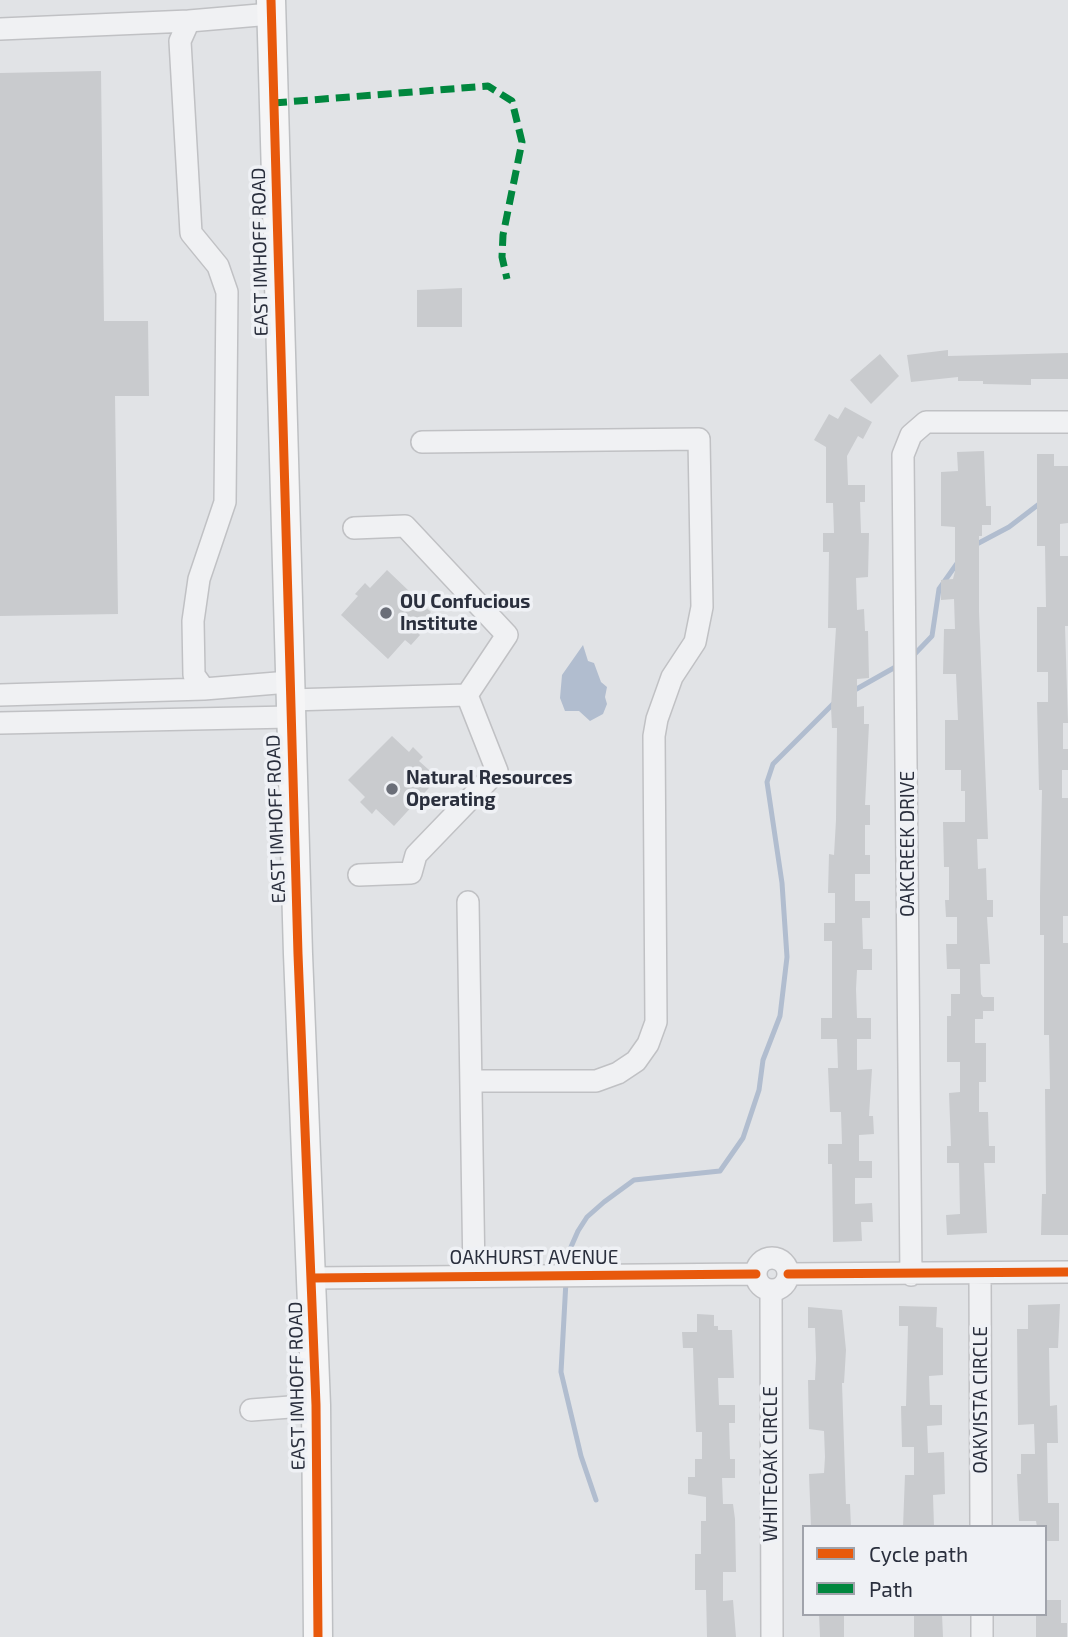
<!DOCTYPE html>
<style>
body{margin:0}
#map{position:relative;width:1068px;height:1637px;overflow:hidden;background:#e1e3e6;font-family:"Exo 2",sans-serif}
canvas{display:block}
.legend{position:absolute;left:802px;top:1525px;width:245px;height:91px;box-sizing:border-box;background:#eff1f5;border:2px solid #a0a3ab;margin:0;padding:9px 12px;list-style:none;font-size:21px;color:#2a2f3d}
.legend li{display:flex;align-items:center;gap:14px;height:35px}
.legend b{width:35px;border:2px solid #a0a3ab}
</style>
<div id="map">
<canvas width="1068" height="1637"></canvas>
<ul class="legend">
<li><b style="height:9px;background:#e8590c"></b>Cycle path</li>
<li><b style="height:9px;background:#00873e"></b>Path</li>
</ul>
</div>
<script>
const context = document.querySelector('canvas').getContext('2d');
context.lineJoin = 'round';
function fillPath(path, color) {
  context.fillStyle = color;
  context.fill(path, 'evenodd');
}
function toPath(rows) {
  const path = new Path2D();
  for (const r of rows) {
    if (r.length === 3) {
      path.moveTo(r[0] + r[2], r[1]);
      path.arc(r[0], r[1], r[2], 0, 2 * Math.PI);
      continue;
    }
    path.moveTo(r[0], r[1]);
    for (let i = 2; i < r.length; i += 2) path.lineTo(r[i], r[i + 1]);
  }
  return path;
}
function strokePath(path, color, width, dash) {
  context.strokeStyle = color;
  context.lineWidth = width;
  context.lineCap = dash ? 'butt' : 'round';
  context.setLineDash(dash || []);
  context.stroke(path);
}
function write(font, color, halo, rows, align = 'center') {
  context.font = font + ' "Exo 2",sans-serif';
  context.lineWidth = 7;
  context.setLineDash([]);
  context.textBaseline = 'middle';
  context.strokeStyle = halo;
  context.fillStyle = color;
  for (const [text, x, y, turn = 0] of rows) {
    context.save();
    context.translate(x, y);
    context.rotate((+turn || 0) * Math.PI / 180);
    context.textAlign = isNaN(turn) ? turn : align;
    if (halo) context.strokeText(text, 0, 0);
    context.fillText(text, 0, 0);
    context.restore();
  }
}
const water = toPath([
 [583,645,588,661,594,663,601,682,607,687,605,697,607,704,603,714,590,721,579,711,565,711,560,698,562,675]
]);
const stream = toPath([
 [975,545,1009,527,1043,501],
 [910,659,932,636,939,589,958,562],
 [853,691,899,665],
 [566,1271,567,1256,578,1231,587,1217,604,1202,634,1180,720,1171,743,1138,759,1090,763,1060,780,1016,787,957,782,883,767,782,773,764,835,702],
 [566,1281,561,1372,581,1456,596,1500]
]);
const building = toPath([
 [101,71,104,321,148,321,149,396,115,396,118,614,0,616,0,73],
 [462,288,462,327,417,327,417,290],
 [948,350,948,356,1068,353,1068,379,1031,379,1031,385,983,384,983,381,958,381,958,377,911,382,907,355],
 [880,354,899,376,871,404,850,380],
 [845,407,872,422,863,439,858,436,847,456,848,485,865,485,865,502,860,502,861,533,869,533,868,577,856,578,857,610,864,609,865,631,868,631,869,678,857,679,857,707,864,706,864,724,869,724,865,805,870,805,870,825,865,825,865,855,870,855,870,874,855,874,855,901,870,901,870,918,862,918,863,949,872,949,872,970,857,970,856,989,857,1018,871,1018,871,1039,857,1039,857,1070,872,1069,869,1116,873,1116,874,1134,859,1135,859,1161,872,1161,872,1178,855,1178,855,1204,872,1203,873,1222,861,1222,862,1241,833,1242,832,1164,828,1164,828,1144,842,1144,841,1112,830,1112,828,1068,838,1068,837,1039,821,1039,821,1018,832,1018,832,941,824,941,824,923,835,923,835,893,828,893,829,854,834,855,836,820,837,728,832,728,831,707,836,628,828,628,829,552,823,552,823,533,834,533,833,503,826,503,826,447,814,440,829,414,838,419],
 [984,451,986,506,991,506,991,525,982,525,982,536,979,536,979,612,988,839,977,839,978,869,986,868,987,900,993,900,993,917,987,917,990,964,980,964,981,994,983,997,994,997,994,1011,983,1011,983,1019,975,1019,975,1043,986,1043,986,1082,979,1082,979,1112,988,1112,989,1146,995,1146,995,1163,984,1163,987,1233,947,1235,946,1215,960,1214,959,1163,947,1163,947,1146,951,1146,949,1093,960,1092,960,1062,947,1062,947,1016,951,1016,951,994,960,994,960,969,947,969,946,944,957,944,957,917,946,917,945,900,949,900,949,867,944,867,943,822,965,822,965,791,961,791,961,770,945,770,945,720,958,720,956,674,943,674,944,629,955,629,954,599,941,600,941,580,953,579,955,571,955,527,941,526,941,472,958,471,957,452],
 [1037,454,1054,454,1054,466,1068,466,1068,523,1060,524,1060,556,1068,556,1068,626,1065,626,1068,723,1063,723,1063,749,1068,749,1068,770,1062,770,1062,798,1068,798,1068,916,1063,916,1063,943,1068,943,1068,1235,1041,1235,1042,1194,1046,1194,1045,1089,1050,1089,1049,1035,1044,1035,1044,935,1040,935,1040,896,1042,790,1039,790,1037,702,1048,702,1048,672,1037,672,1037,607,1046,607,1045,546,1037,546],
 [387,570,431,612,415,630,420,635,411,645,405,640,388,659,341,615,358,596,355,594,365,583,370,588],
 [392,736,409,752,413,747,423,757,419,761,438,778,394,826,376,809,372,814,360,802,365,797,348,780],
 [1060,1304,1058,1348,1049,1348,1050,1406,1057,1405,1058,1443,1047,1443,1048,1503,1059,1503,1059,1541,1045,1541,1045,1527,1037,1527,1036,1521,1019,1521,1017,1474,1021,1474,1021,1454,1035,1454,1034,1424,1018,1425,1017,1329,1028,1329,1028,1305],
 [899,1306,937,1307,936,1327,943,1328,943,1375,929,1376,930,1405,942,1405,942,1425,927,1426,928,1453,944,1452,945,1494,933,1495,934,1527,903,1527,905,1475,914,1475,914,1447,902,1447,901,1406,906,1406,908,1326,899,1326],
 [808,1307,842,1310,846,1350,844,1383,842,1383,846,1504,850,1504,851,1527,811,1527,809,1474,824,1473,825,1457,824,1431,809,1429,808,1380,815,1380,816,1359,815,1328,808,1328],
 [697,1314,714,1315,714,1326,718,1326,718,1330,732,1330,734,1378,718,1378,719,1405,735,1405,735,1423,729,1423,730,1459,735,1459,735,1478,722,1478,723,1504,733,1504,735,1519,736,1572,723,1572,723,1601,733,1600,736,1637,707,1637,706,1590,695,1590,695,1554,701,1554,701,1521,706,1521,706,1497,688,1494,688,1477,695,1477,695,1459,702,1459,702,1432,696,1432,693,1348,683,1348,682,1332,697,1332],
 [1045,1600,1061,1600,1061,1623,1067,1623,1067,1637,1036,1637,1036,1614,1045,1614],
 [819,1614,844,1614,844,1637,820,1637],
 [914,1614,942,1614,943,1637,914,1637]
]);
const minor = toPath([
 [271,14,189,21,180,41,191,233,218,266,227,292,225,502,199,579,193,621,194,675,204,689,289,682],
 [0,29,189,21],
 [422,442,699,439,702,607,695,642,672,677,657,719,654,736,656,1022,648,1044,636,1061,618,1073,596,1081,471,1081],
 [354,528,405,526,507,635,467,695],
 [0,695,204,689],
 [290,700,467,695,497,771,416,855,411,873,359,875],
 [0,723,290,717],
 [468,902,474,1276],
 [772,1274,16],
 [788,1274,1068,1272],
 [980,1274,981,1527],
 [911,1275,903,455,911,435,926,422,1068,422],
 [312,1278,756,1274],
 [771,1290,772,1637],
 [251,1410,316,1405],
 [982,1614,982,1637]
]);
const major = toPath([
 [271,0,298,954,316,1405,318,1637]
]);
const quiet = toPath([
 [273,103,488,86,512,101,522,142,503,235,502,257,507,279]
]);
const cycleway = toPath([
 [271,0,298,954,316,1405,318,1637],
 [788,1274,1068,1272],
 [312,1278,756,1274]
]);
const markers = [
 [386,613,7,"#6a6e78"],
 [392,789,7,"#6a6e78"]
];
const streetNames = [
 ["EAST IMHOFF ROAD",260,252,-91],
 ["EAST IMHOFF ROAD",276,819,-92],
 ["OAKCREEK DRIVE",908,844,-90],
 ["OAKHURST AVENUE",534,1258],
 ["EAST IMHOFF ROAD",297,1386,-91],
 ["OAKVISTA CIRCLE",981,1400,-90],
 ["WHITEOAK CIRCLE",771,1464,-90]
];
const poiNames = [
 ["OU Confucious",400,602],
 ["Institute",400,624],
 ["Natural Resources",406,778],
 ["Operating",406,800]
];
fillPath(water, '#b1bdcf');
strokePath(stream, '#b1bdcf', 5);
fillPath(building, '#c9cbce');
strokePath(minor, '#c0c1c4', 24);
strokePath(major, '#bec0c3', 31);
strokePath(minor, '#f0f1f3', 21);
strokePath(major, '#f5f5f6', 28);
strokePath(quiet, '#00873e', 7, [14, 7]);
strokePath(cycleway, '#e8590c', 9);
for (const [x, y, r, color] of markers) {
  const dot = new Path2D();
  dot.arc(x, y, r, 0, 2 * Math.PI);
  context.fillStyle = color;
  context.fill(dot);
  strokePath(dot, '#eff1f5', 2.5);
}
write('19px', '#2a2f3d', '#eff1f5', streetNames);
write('bold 19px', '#2a2f3d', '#eff1f5', poiNames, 'left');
</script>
